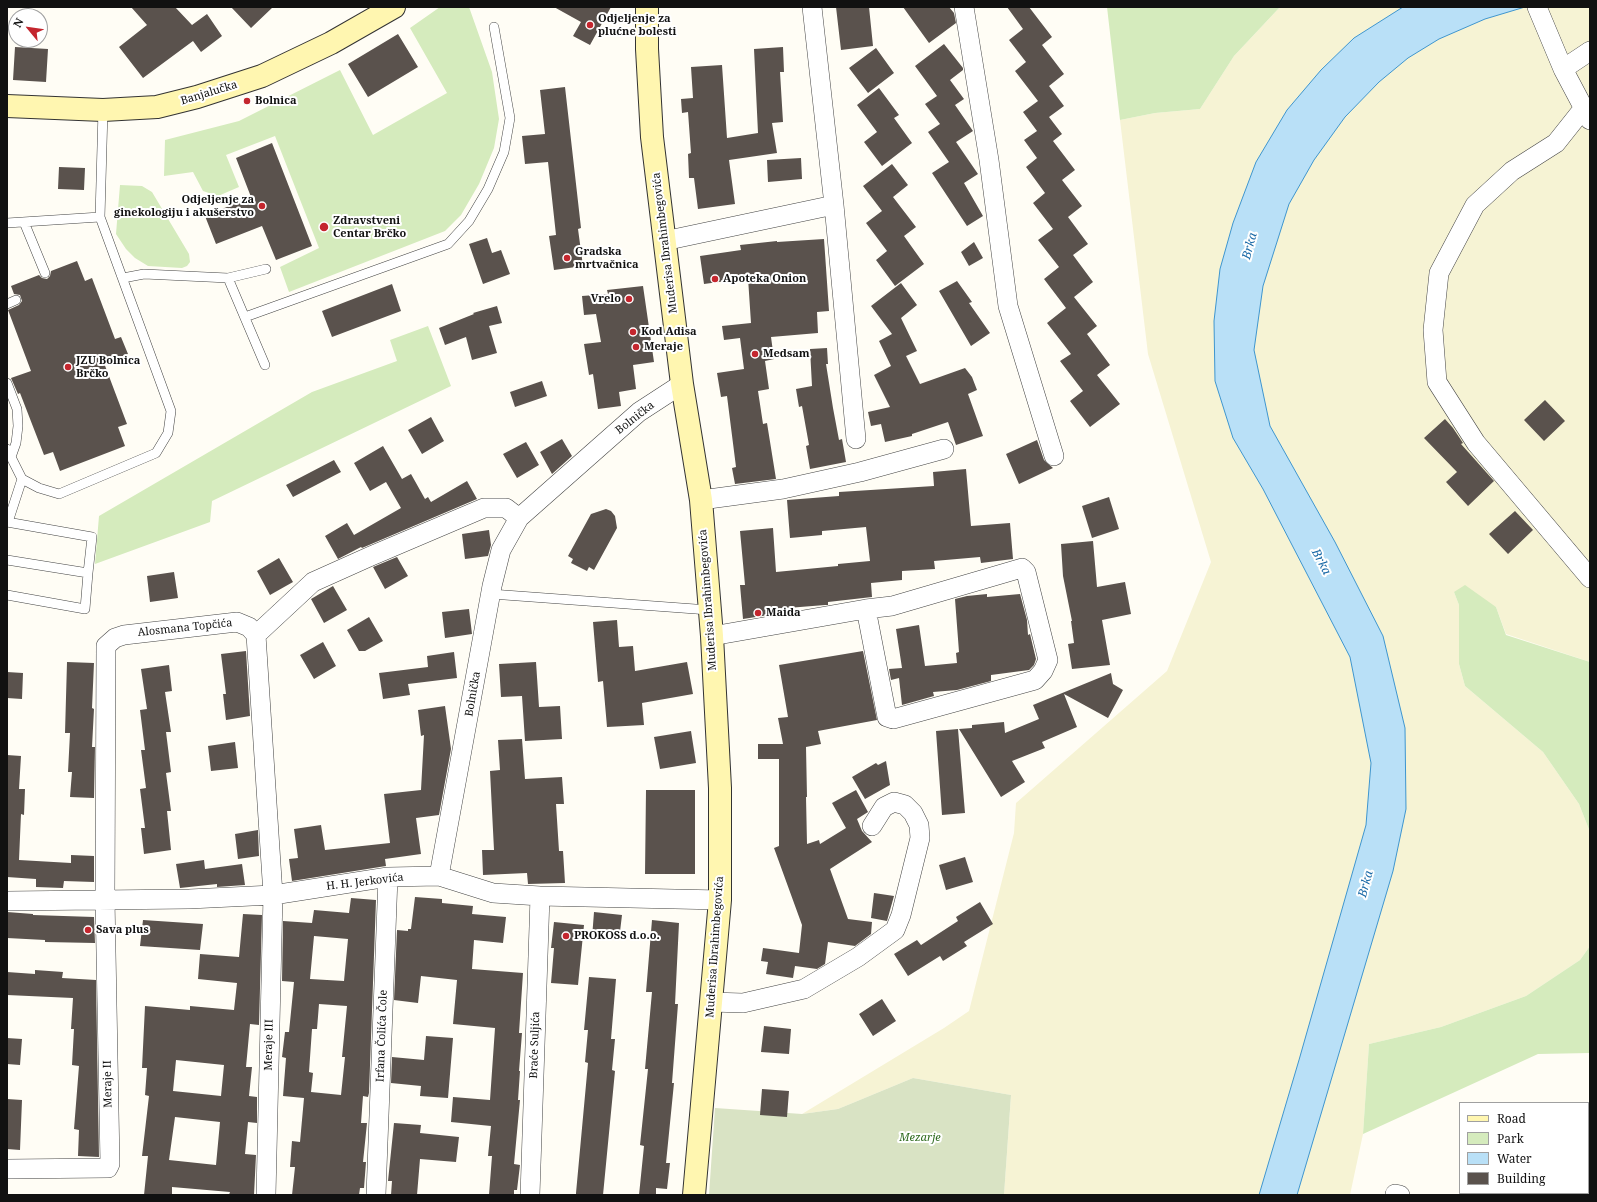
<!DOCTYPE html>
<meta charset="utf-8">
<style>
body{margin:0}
#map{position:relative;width:1597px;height:1202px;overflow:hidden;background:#fffdf5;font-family:"Noto Serif",serif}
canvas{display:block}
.frame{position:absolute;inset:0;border:8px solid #111;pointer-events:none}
.legend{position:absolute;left:1459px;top:1102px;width:130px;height:92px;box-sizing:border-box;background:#fff;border:1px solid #a0a0a0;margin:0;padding:5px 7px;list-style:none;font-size:12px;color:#111}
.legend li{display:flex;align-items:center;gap:8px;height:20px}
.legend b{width:20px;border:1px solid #a0a0a0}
.north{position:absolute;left:8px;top:8px;width:40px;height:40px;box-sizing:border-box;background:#fff;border:1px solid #a0a0a0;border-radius:50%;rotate:299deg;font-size:11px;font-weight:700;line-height:16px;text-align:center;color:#111}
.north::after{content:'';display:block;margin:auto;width:14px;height:18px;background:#c4262e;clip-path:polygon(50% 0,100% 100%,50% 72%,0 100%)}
</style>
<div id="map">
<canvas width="1597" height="1202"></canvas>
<div class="frame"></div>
<ul class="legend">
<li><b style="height:5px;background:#fff6b0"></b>Road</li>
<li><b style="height:11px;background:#d5ebbd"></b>Park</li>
<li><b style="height:11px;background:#b9e0f7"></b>Water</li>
<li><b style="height:11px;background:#5a524d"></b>Building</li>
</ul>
<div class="north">N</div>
</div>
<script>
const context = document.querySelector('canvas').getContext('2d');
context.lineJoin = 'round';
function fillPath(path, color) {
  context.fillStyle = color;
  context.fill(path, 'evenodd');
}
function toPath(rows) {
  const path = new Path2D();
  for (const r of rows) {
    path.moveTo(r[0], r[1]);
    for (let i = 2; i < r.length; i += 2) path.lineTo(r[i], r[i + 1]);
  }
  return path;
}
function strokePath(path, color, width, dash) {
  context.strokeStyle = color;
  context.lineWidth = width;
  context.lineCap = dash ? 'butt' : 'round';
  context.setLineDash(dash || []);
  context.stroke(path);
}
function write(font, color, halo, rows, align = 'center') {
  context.font = font + ' "Noto Serif",serif';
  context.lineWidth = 4;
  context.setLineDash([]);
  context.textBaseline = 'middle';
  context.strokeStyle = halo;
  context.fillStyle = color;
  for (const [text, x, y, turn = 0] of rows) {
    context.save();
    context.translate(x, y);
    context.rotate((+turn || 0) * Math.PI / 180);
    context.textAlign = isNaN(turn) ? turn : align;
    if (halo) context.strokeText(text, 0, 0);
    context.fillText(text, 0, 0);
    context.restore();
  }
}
const farmland = toPath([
 [1280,7,1590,7,1590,662,1506,634,1496,607,1454,592,1459,605,1459,664,1465,686,1543,752,1579,804,1590,832,1590,946,1580,960,1526,996,1441,1027,1369,1044,1363,1134,1350,1195,1004,1195,1011,1095,913,1078,838,1109,802,1114,944,1028,969,1011,1014,833,1016,803,1167,671,1211,562,1148,354,1120,120,1155,113,1200,109,1234,56]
]);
const green = toPath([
 [440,7,469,7,492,72,499,119,494,148,479,184,461,215,445,231,289,292,280,267,319,248,275,136,226,155,239,187,218,196,203,191,193,172,164,176,165,140,239,121,340,70,373,135,447,93,410,28],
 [1107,7,1280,7,1234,56,1200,109,1155,113,1120,120],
 [120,185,142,186,152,192,189,254,190,262,187,266,182,268,148,266,135,258,126,249,116,234],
 [428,326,451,386,212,501,210,522,95,564,99,516,312,392,397,361,390,340],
 [1465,585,1496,607,1506,635,1590,662,1590,832,1579,804,1543,752,1465,686,1459,664,1459,605,1454,592],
 [1590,946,1590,1053,1538,1054,1363,1134,1369,1044,1441,1027,1526,996,1580,960]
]);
const cemetery = toPath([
 [913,1078,1011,1095,1004,1195,709,1195,715,1108,802,1114,838,1109]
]);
const water = toPath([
 [1403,7,1525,7,1485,19,1439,39,1408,58,1379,82,1345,117,1314,160,1289,204,1263,286,1254,350,1270,426,1335,542,1383,636,1405,728,1406,809,1393,871,1297,1195,1259,1195,1299,1060,1366,825,1371,763,1350,657,1263,489,1233,438,1215,381,1214,321,1220,269,1233,223,1256,162,1287,110,1321,70,1354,38,1403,7]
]);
const building = toPath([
 [131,7,175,7,192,25,207,14,222,36,201,52,193,41,143,78,119,47,147,25],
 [231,7,273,7,251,28],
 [554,7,611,7,590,45,573,36,581,22],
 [836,7,869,7,873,46,841,50],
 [903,7,949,7,954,13,956,23,929,43],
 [1007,7,1029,7,1052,37,1042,45,1064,74,1049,86,1064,106,1049,117,1062,134,1053,141,1075,170,1062,180,1082,206,1068,217,1088,244,1073,255,1093,282,1074,297,1097,326,1087,334,1110,365,1097,375,1120,404,1090,427,1070,401,1083,391,1060,361,1071,354,1047,323,1066,308,1044,279,1059,267,1038,240,1053,229,1033,203,1045,193,1026,167,1037,158,1024,140,1037,131,1023,112,1038,101,1015,71,1026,62,1009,40,1023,29],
 [398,34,418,67,368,97,348,64],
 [944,44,963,68,963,70,950,80,964,99,955,105,973,131,956,142,978,174,964,183,983,216,967,226,932,173,949,162,928,132,940,124,925,104,937,96,915,66],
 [15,47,48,49,46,82,13,80],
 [783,47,784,72,780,72,783,122,772,123,777,153,729,160,735,204,698,209,694,178,689,178,688,154,691,153,688,112,682,113,681,99,693,98,691,67,722,65,727,138,758,133,754,49],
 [876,48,894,73,868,93,849,68],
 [565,87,581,228,578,229,583,266,554,270,549,236,556,235,548,162,525,164,522,136,545,134,540,90],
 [879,88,899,115,894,118,912,143,882,166,864,142,877,132,857,105],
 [272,143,312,246,276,260,262,226,216,244,205,216,251,197,236,158],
 [801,158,802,179,768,182,767,160],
 [892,164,908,185,893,197,916,227,904,236,924,264,895,286,876,260,887,251,866,223,882,211,863,186],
 [59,167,85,168,84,190,58,189],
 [487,238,492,253,501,250,510,274,483,284,469,244],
 [824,239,829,311,817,312,818,333,771,337,774,359,765,361,769,389,758,391,763,424,767,423,776,479,735,484,732,468,736,467,727,396,721,397,717,373,744,369,740,338,724,340,722,326,751,323,748,278,704,284,700,256,741,250,740,245,777,241,777,242],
 [974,242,983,258,969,266,961,252],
 [77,261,85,281,92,278,115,339,121,337,128,354,104,363,127,424,118,427,125,446,60,471,53,452,44,455,20,393,18,394,11,378,31,371,8,310,19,305,22,301,20,295,14,294,11,286,39,275,42,278,47,279,50,276,51,271],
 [957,281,972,302,969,303,990,333,971,346,939,291],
 [901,283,917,305,901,318,917,351,906,356,920,384,965,368,972,377,977,390,968,394,983,436,956,445,948,422,912,434,912,436,885,442,881,424,871,426,868,412,890,407,874,375,891,366,879,341,892,334,871,306],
 [392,284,401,311,332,337,322,311],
 [643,286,654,362,633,365,636,389,619,392,621,406,598,409,593,374,589,375,584,344,601,342,596,314,584,315,582,296,608,294,607,290],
 [497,306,502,323,489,326,497,353,472,360,466,337,445,345,439,328,474,314,473,313],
 [827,348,828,364,826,364,833,408,839,440,842,439,846,462,810,469,806,446,809,445,802,406,799,407,796,389,812,386,810,349],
 [542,381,547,396,515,407,510,392],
 [1545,400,1565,421,1544,441,1524,420],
 [431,417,444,441,422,454,408,430],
 [1445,419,1453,428,1463,443,1461,444,1494,481,1468,506,1446,482,1457,472,1424,438],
 [562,439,572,456,552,474,540,452],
 [1037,440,1044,460,1053,468,1019,484,1006,454],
 [526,442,539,465,517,478,503,454],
 [383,446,402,479,411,474,425,499,428,497,431,502,467,481,477,499,362,548,361,547,338,559,325,536,347,523,354,535,401,508,386,482,370,491,354,463],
 [334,460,341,472,293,497,286,485],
 [966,469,971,526,1010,523,1013,559,981,563,980,557,934,561,935,569,902,571,902,580,871,583,872,597,828,602,828,605,825,605,775,609,775,614,743,619,740,585,745,585,740,531,773,528,776,572,838,566,838,564,870,561,866,527,822,531,822,535,790,538,787,500,839,496,839,492,934,486,933,472],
 [1109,497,1119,529,1092,538,1082,506],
 [606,509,611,511,615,516,617,528,594,570,589,567,587,571,571,563,573,559,568,556,591,514],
 [1515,511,1533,530,1508,554,1489,534],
 [489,530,491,545,488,556,465,559,462,534],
 [1093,541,1097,587,1125,582,1131,614,1102,620,1110,665,1072,669,1068,644,1074,643,1071,621,1072,621,1063,576,1061,544],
 [397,557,408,576,385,589,373,567],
 [279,558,293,582,270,595,257,571],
 [174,572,178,598,150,602,147,576],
 [333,586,347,610,324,623,311,599],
 [987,594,987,597,1020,594,1027,620,1028,635,1030,634,1036,659,1034,665,1029,670,991,675,991,681,957,690,933,692,934,696,902,705,899,678,891,680,889,669,902,668,896,629,919,625,925,666,957,663,956,653,959,652,955,599,967,596],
 [469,609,472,634,445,638,442,612],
 [369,617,383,641,365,651,359,651,347,630],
 [617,620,619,647,633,646,635,671,687,662,693,694,642,703,644,725,607,727,603,681,598,682,593,622],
 [323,642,336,666,314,679,300,655],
 [246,651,250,716,226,720,223,694,226,694,221,654],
 [863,651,877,720,818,731,821,744,806,747,807,797,806,797,807,844,819,840,820,844,846,828,832,803,856,790,868,812,857,819,862,831,872,842,830,869,848,919,872,922,871,934,855,946,828,942,825,964,817,969,795,966,793,978,766,974,768,962,761,961,763,948,799,953,802,925,774,848,779,846,779,759,758,759,758,744,783,744,778,718,788,717,779,665],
 [454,652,457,678,408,684,410,695,383,699,379,673,428,667,427,656],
 [67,662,94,663,92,708,94,709,92,747,95,747,94,798,70,797,72,772,68,772,70,733,65,733],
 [536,662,539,707,560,706,562,739,525,741,522,696,501,697,499,664],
 [169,665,172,691,165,692,171,732,166,732,171,772,166,773,171,811,167,811,171,850,144,854,141,828,145,828,140,789,146,788,141,750,145,750,140,710,147,709,141,669],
 [7,672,23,673,22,699,7,698],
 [1111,673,1113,684,1123,690,1108,718,1064,694,1077,727,1042,742,1045,748,1012,761,1025,782,1001,797,959,729,972,728,972,725,1004,722,1005,733,1039,719,1033,705],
 [445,706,451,749,439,815,416,818,421,854,385,859,386,866,292,881,289,859,298,858,294,829,321,825,325,850,390,843,384,794,421,790,424,735,421,736,418,710],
 [958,729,965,813,942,815,936,731],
 [691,731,696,763,660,769,654,737],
 [522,739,525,779,562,777,564,804,556,804,559,851,563,851,565,883,528,884,527,873,483,875,482,850,494,850,490,771,500,770,498,740],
 [235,742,238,768,211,771,208,746],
 [7,755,21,756,19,789,25,789,24,815,21,814,19,860,71,863,71,855,94,856,94,882,64,881,63,888,36,887,36,879,7,877],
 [886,761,890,785,865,799,852,777,876,763,878,765],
 [646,790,695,790,695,874,645,874],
 [258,830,259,856,238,859,235,834],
 [965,857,973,882,946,890,939,865],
 [204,860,205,869,242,864,245,885,217,887,217,884,180,888,176,864],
 [874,893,894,896,887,921,871,918],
 [415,897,442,899,442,903,473,906,472,914,506,917,503,943,474,940,472,969,523,973,519,1033,522,1033,519,1071,520,1071,518,1100,520,1100,514,1164,520,1165,517,1190,514,1190,514,1195,489,1195,492,1156,488,1156,491,1126,451,1122,453,1097,490,1100,495,1028,453,1024,457,980,421,976,418,1003,394,1000,397,930,408,931,408,929,411,929],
 [351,898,376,900,369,1093,368,1097,363,1096,361,1123,367,1123,363,1162,366,1162,364,1188,360,1188,359,1195,292,1195,295,1167,290,1167,292,1141,300,1142,304,1098,283,1096,286,1058,282,1057,285,1032,289,1032,294,982,282,981,283,921,312,923,314,910,349,913],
 [314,936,348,939,344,981,310,979],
 [319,1004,347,1006,342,1057,345,1057,341,1095,311,1092,313,1073,309,1072,312,1029,317,1029],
 [980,902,993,924,964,942,967,946,943,961,940,956,908,976,894,954,917,940,921,945,958,921,956,917],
 [7,912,33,914,33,915,94,917,95,943,45,942,45,940,7,938],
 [594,912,622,915,619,940,592,938],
 [243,914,262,915,259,1025,250,1024,246,1067,252,1067,249,1096,257,1097,257,1123,248,1122,245,1154,256,1155,254,1195,229,1195,230,1192,172,1187,172,1195,144,1195,148,1156,142,1156,149,1096,145,1095,147,1068,142,1068,145,1006,190,1010,190,1006,234,1010,237,983,198,979,200,954,239,957],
 [176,1060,224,1065,221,1096,173,1091],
 [175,1117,220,1122,216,1165,169,1160],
 [143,920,203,924,200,950,140,946],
 [652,920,679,923,675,1004,678,1004,672,1083,674,1083,666,1163,670,1163,667,1189,656,1188,656,1195,639,1195,644,1146,640,1145,648,1069,645,1069,652,992,646,992],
 [554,922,584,925,578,985,551,983,554,948,551,948],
 [35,970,63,972,62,978,96,980,99,1157,78,1156,79,1130,74,1129,79,1066,72,1065,74,1029,71,1029,73,998,7,995,7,972,35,974],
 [589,977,616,979,611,1039,615,1039,612,1070,615,1071,603,1195,576,1195,576,1193,588,1063,585,1062,588,1030,584,1030],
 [882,999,896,1021,873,1036,859,1014],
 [764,1026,791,1029,789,1054,761,1052],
 [426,1036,453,1038,448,1098,420,1096,421,1086,391,1083,392,1057,424,1060],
 [7,1038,22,1039,20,1065,7,1064],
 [762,1089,789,1091,787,1117,760,1115],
 [7,1099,22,1100,20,1150,7,1149],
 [394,1123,421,1125,420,1133,459,1137,456,1162,420,1159,417,1195,391,1195,392,1181,388,1181]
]);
const lane = toPath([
 [100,217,103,110],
 [24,222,45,273],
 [7,223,100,217,171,411,168,433,156,453,59,494,39,488,22,479,7,449],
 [123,278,144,274,228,278,266,269],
 [228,278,265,365],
 [7,304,16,300],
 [245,317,448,244,469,221,488,189,504,152,510,118,494,27],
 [7,383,17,409,18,426,16,443,11,457],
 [7,522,92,537,88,573],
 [8,522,22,479],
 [7,560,88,573,85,609,7,595],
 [491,594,709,610]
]);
const street = toPath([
 [964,7,989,160,1008,306,1054,456],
 [1537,7,1563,69,1590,120],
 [1563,69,1590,51],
 [1583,109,1556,143,1512,171,1475,205,1439,273,1433,330,1437,382,1476,443,1590,578],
 [834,205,856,439],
 [664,241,834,205,812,7],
 [701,500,783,489,860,472,944,449],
 [256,635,313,582,371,556,484,508,506,508,519,518],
 [712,636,866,609,892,606,1022,568,1026,572,1048,660,1043,671,1035,680,893,719,887,717,866,609],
 [439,876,492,586,501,550,519,518,639,412,682,384],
 [7,901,189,899,273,895,388,877,439,876,493,893,540,896,720,900],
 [711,1002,743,1003,804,989,858,957,895,930,901,915,920,838,919,825,913,813,905,805,894,802,884,807,872,826],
 [1588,1151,1590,1151],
 [7,1169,108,1168,110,1164,105,899,106,646,115,638,124,635,237,622,249,627,256,635,273,895,266,1195],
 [1395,1194,1400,1195],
 [376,1195,388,877],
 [530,1195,540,896]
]);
const secondary = toPath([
 [647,7,647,49,652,137,682,384,701,500,712,636,720,788,720,900,694,1195],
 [7,106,103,110,157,107,197,97,262,76,331,43,394,7]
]);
const markers = [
 [590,25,4,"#c4262e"],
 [247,101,4,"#c4262e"],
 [262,206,4,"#c4262e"],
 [324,227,5,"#c4262e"],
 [567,258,4,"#c4262e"],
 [715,279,4,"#c4262e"],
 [629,299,4,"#c4262e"],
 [633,332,4,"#c4262e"],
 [636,347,4,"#c4262e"],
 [755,354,4,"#c4262e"],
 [68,367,4,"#c4262e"],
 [758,613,4,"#c4262e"],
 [88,930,4,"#c4262e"],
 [566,936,4,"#c4262e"]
];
const poiNames = [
 ["Odjeljenje za",598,19],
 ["plućne bolesti",598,32],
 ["Bolnica",255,101],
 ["Odjeljenje za",254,200,"right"],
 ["ginekologiju i akušerstvo",254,213,"right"],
 ["Zdravstveni",333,221],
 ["Centar Brčko",333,234],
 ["Gradska",575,252],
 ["mrtvačnica",575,265],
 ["Apoteka Onion",723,279],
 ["Vrelo",621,299,"right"],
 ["Kod Adisa",641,332],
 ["Meraje",644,347],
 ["Medsam",763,354],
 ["JZU Bolnica",76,361],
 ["Brčko",76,374],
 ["Maida",766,613],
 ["Sava plus",96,930],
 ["PROKOSS d.o.o.",574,936]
];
const streetNames = [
 ["Banjalučka",209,93,-17],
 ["Muderisa Ibrahimbegovića",665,243,-97],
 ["Bolnička",635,418,-38],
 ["Muderisa Ibrahimbegovića",708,600,-94],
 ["Alosmana Topčića",185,628,-6],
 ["Bolnička",473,694,-80],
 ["H. H. Jerkovića",365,882,-7],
 ["Muderisa Ibrahimbegovića",715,947,-86],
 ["Irfana Čolića Čole",382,1036,-88],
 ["Meraje III",269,1045,-89],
 ["Braće Suljića",535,1045,-88],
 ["Meraje II",108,1084,-91]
];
const parkNames = [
 ["Mezarje",920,1138]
];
const waterNames = [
 ["Brka",1250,246,-75],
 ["Brka",1321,562,62],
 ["Brka",1366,884,-75]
];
fillPath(farmland, '#f6f3d4');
fillPath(green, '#d5ebbd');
fillPath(cemetery, '#d9e3c4');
fillPath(water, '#b9e0f7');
strokePath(water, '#3f96cf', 1);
fillPath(building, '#5a524d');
strokePath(lane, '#444', 10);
strokePath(street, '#444', 20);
strokePath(secondary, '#333', 24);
strokePath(lane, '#fff', 9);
strokePath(street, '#fff', 19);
strokePath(secondary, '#fff6b0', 22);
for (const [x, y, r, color] of markers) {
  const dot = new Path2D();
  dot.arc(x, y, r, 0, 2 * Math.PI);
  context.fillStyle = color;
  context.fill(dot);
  strokePath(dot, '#fff', 1.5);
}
write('bold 11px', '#111', '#fff', poiNames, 'left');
write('11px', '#111', '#fff', streetNames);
write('italic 11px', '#2f6b1f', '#fff', parkNames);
write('italic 12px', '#1768a6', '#fff', waterNames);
</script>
